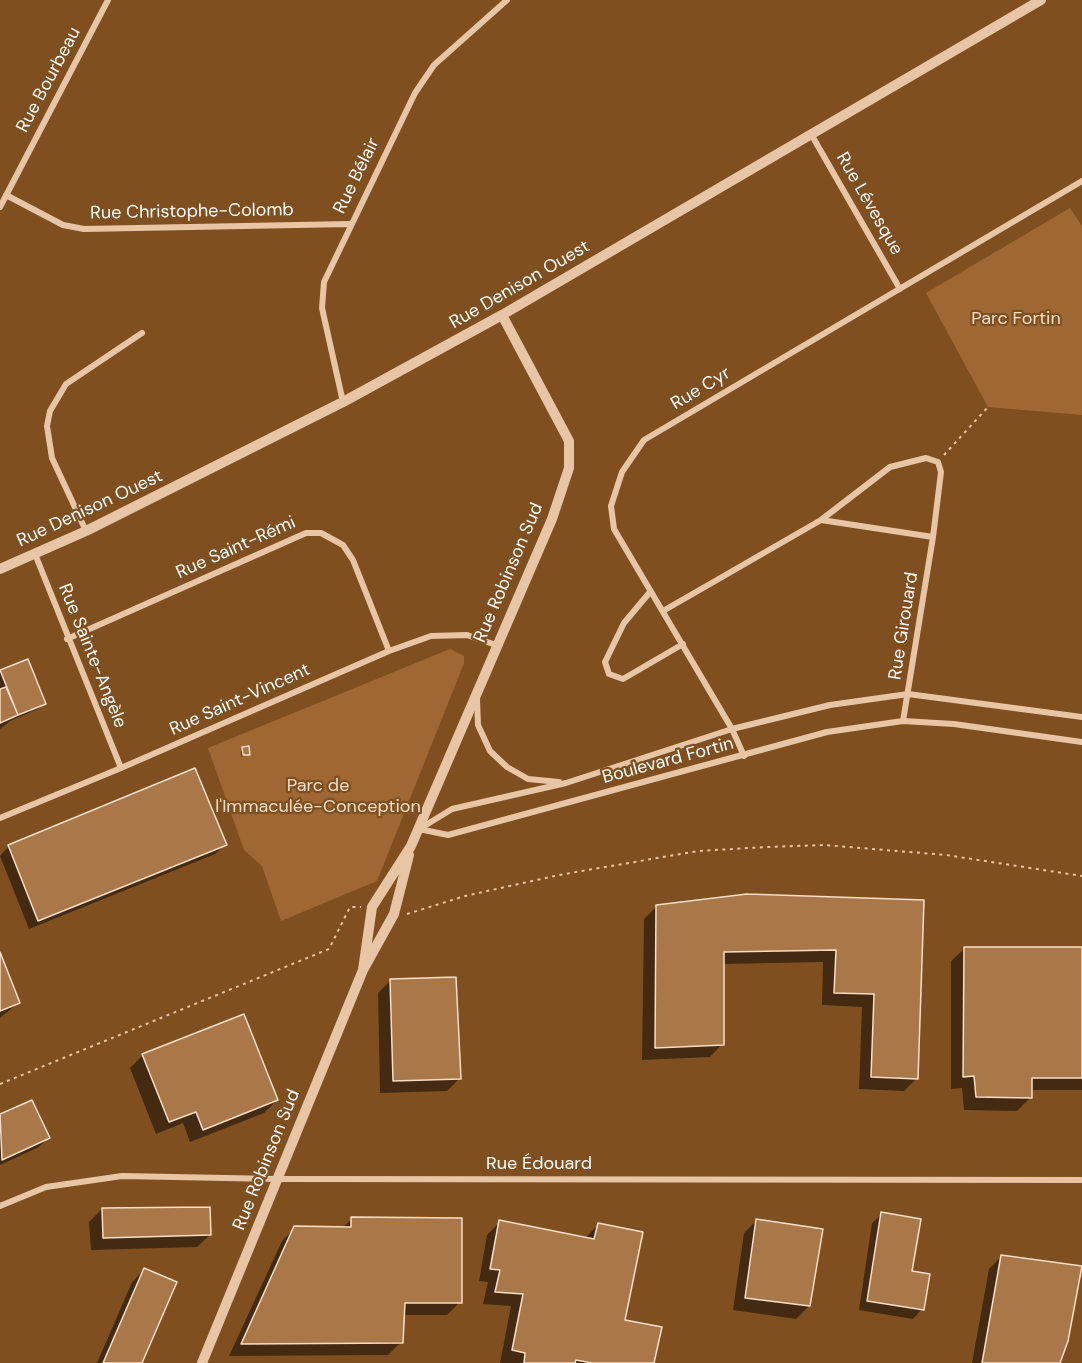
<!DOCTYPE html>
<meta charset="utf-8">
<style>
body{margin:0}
canvas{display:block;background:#804f1f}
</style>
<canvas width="1082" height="1363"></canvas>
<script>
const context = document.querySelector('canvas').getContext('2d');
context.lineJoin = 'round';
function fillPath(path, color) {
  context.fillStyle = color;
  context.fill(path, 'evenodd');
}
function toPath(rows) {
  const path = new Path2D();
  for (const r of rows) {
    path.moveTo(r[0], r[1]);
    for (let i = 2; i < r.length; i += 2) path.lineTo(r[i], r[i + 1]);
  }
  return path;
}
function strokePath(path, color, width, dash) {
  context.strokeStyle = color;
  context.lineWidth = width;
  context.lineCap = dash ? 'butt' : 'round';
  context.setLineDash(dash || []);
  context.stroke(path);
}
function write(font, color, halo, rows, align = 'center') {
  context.font = font + ' "DM Sans",sans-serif';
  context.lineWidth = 4.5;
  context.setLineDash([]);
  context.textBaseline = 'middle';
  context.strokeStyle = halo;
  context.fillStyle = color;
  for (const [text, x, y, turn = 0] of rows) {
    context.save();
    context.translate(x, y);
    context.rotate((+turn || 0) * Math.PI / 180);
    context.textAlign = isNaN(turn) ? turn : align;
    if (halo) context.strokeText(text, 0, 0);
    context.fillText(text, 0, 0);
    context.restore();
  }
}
const green = toPath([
 [1070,208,1082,226,1082,415,988,407,926,293],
 [450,649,464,656,464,663,377,881,281,921,262,866,244,850,208,748]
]);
const shadow = toPath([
 [27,661,44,703,38,709,10,721,0,729,0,672],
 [243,748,248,754,241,757,241,751],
 [225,845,215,854,29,929,0,856,9,846],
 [923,901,917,1078,904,1091,859,1089,862,1007,822,1005,823,962,723,964,722,1044,710,1057,642,1060,644,919,657,906],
 [964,949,1082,949,1082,1090,1030,1090,1030,1098,1017,1111,964,1110,962,1088,951,1089,951,961],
 [0,956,18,1003,0,1018],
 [391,980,460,1078,447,1091,380,1093,378,993],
 [243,1016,277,1100,264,1113,190,1142,183,1123,156,1134,130,1068,142,1056],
 [31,1102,48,1138,39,1147,0,1165,0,1116],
 [102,1209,210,1235,197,1247,91,1250,89,1222],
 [882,1214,910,1272,922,1309,913,1319,859,1310,872,1223],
 [352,1219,460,1302,447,1315,403,1315,401,1342,388,1355,229,1356,282,1241,295,1228,342,1228],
 [756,1221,809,1306,796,1319,733,1310,744,1233],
 [500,1222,585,1238,598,1225,623,1321,653,1363,500,1363,511,1306,483,1304,488,1282,479,1281,487,1235],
 [1002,1256,1058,1363,972,1363,989,1269],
 [145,1269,140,1363,97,1363,132,1282]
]);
const building = toPath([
 [28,659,46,704,18,715,0,670,28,659],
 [6,687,18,715,0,723,0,689,6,687],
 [249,746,250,755,243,755,242,747,249,746],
 [195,768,227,845,38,921,8,845,195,768],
 [747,894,924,900,918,1079,871,1077,874,994,834,993,836,950,724,952,724,1045,655,1048,656,905,747,894],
 [964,947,1082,947,1082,1078,1032,1078,1032,1098,976,1097,974,1076,963,1077,964,947],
 [0,952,20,1003,0,1011,0,952],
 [456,977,461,1079,393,1081,390,979,456,977],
 [244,1014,278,1100,203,1130,196,1112,169,1122,142,1054,244,1014],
 [32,1100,50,1138,2,1160,0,1114,32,1100],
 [210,1207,211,1235,103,1238,102,1208,210,1207],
 [881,1212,921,1219,912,1271,930,1274,924,1310,867,1301,881,1212],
 [351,1217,462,1218,462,1303,405,1303,403,1343,241,1344,294,1226,351,1227,351,1217],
 [756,1219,823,1229,810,1306,745,1298,756,1219],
 [499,1220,594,1239,598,1223,643,1232,625,1320,662,1327,654,1363,592,1363,576,1360,575,1363,524,1363,525,1353,512,1350,523,1294,495,1292,500,1270,490,1269,499,1220],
 [1001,1255,1082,1266,1068,1341,1060,1363,982,1363,1001,1255],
 [144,1268,177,1282,142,1363,103,1363,144,1268]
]);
const path = toPath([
 [944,455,988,407],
 [407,914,465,896,559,875,698,851,767,847,824,845,946,855,1082,876],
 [0,1084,329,949,350,907,361,907]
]);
const minor = toPath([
 [811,134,900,289],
 [6,195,63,225,84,229,350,224],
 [0,207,108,0],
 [343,402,322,308,324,282,415,93,434,65,507,0],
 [821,520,890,467,926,458,938,462,941,472,933,537],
 [86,531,52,458,47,426,50,411,66,384,142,333],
 [35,554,121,768],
 [650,592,624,623,605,662,609,674,623,679,683,644],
 [663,611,821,520,933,537,903,721],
 [67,639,306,533,321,533,343,545,353,560,389,651],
 [477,699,478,725,490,751,507,767,528,779,559,782],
 [744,756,732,729,614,529,611,506,622,472,644,440,1082,181],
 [0,818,121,768,389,651,431,636,467,635,496,645],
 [421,828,452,809,566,783,732,729,830,705,908,694,1082,717],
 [419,829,448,835,827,732,903,721,954,724,1082,742],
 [0,1206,46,1187,122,1176,277,1179,1082,1180]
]);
const tertiary = toPath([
 [0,569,86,531,343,402,502,315,1041,0],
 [363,970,372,907,411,846,552,519,569,468,569,441,502,315],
 [202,1363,363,970,394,914,409,855]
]);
const streetNames = [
 ["Rue Bourbeau",49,80,-62],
 ["Rue Bélair",357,176,-64],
 ["Rue Lévesque",869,204,60],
 ["Rue Christophe-Colomb",192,212,-1],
 ["Rue Denison Ouest",520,285,-30],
 ["Rue Cyr",701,389,-31],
 ["Rue Denison Ouest",90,509,-25],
 ["Rue Saint-Rémi",236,548,-24],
 ["Rue Robinson Sud",509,573,-67],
 ["Rue Girouard",904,626,-81],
 ["Rue Sainte-Angèle",92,656,68],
 ["Rue Saint-Vincent",240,700,-24],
 ["Boulevard Fortin",668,761,-15],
 ["Rue Robinson Sud",267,1160,-68],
 ["Rue Édouard",539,1164]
];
const parkNames = [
 ["Parc Fortin",1016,319],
 ["Parc de",318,786],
 ["l'Immaculée-Conception",318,807]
];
fillPath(green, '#9f6733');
fillPath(shadow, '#0007');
fillPath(building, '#aa7748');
strokePath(building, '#f6dec8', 1.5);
strokePath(path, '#e8c5a4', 2, [3, 4.5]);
strokePath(minor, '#e8c5a4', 6);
strokePath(tertiary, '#e8c5a4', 10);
write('18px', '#fff', '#804f1f', streetNames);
write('18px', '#f6dec8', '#804f1f', parkNames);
</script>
